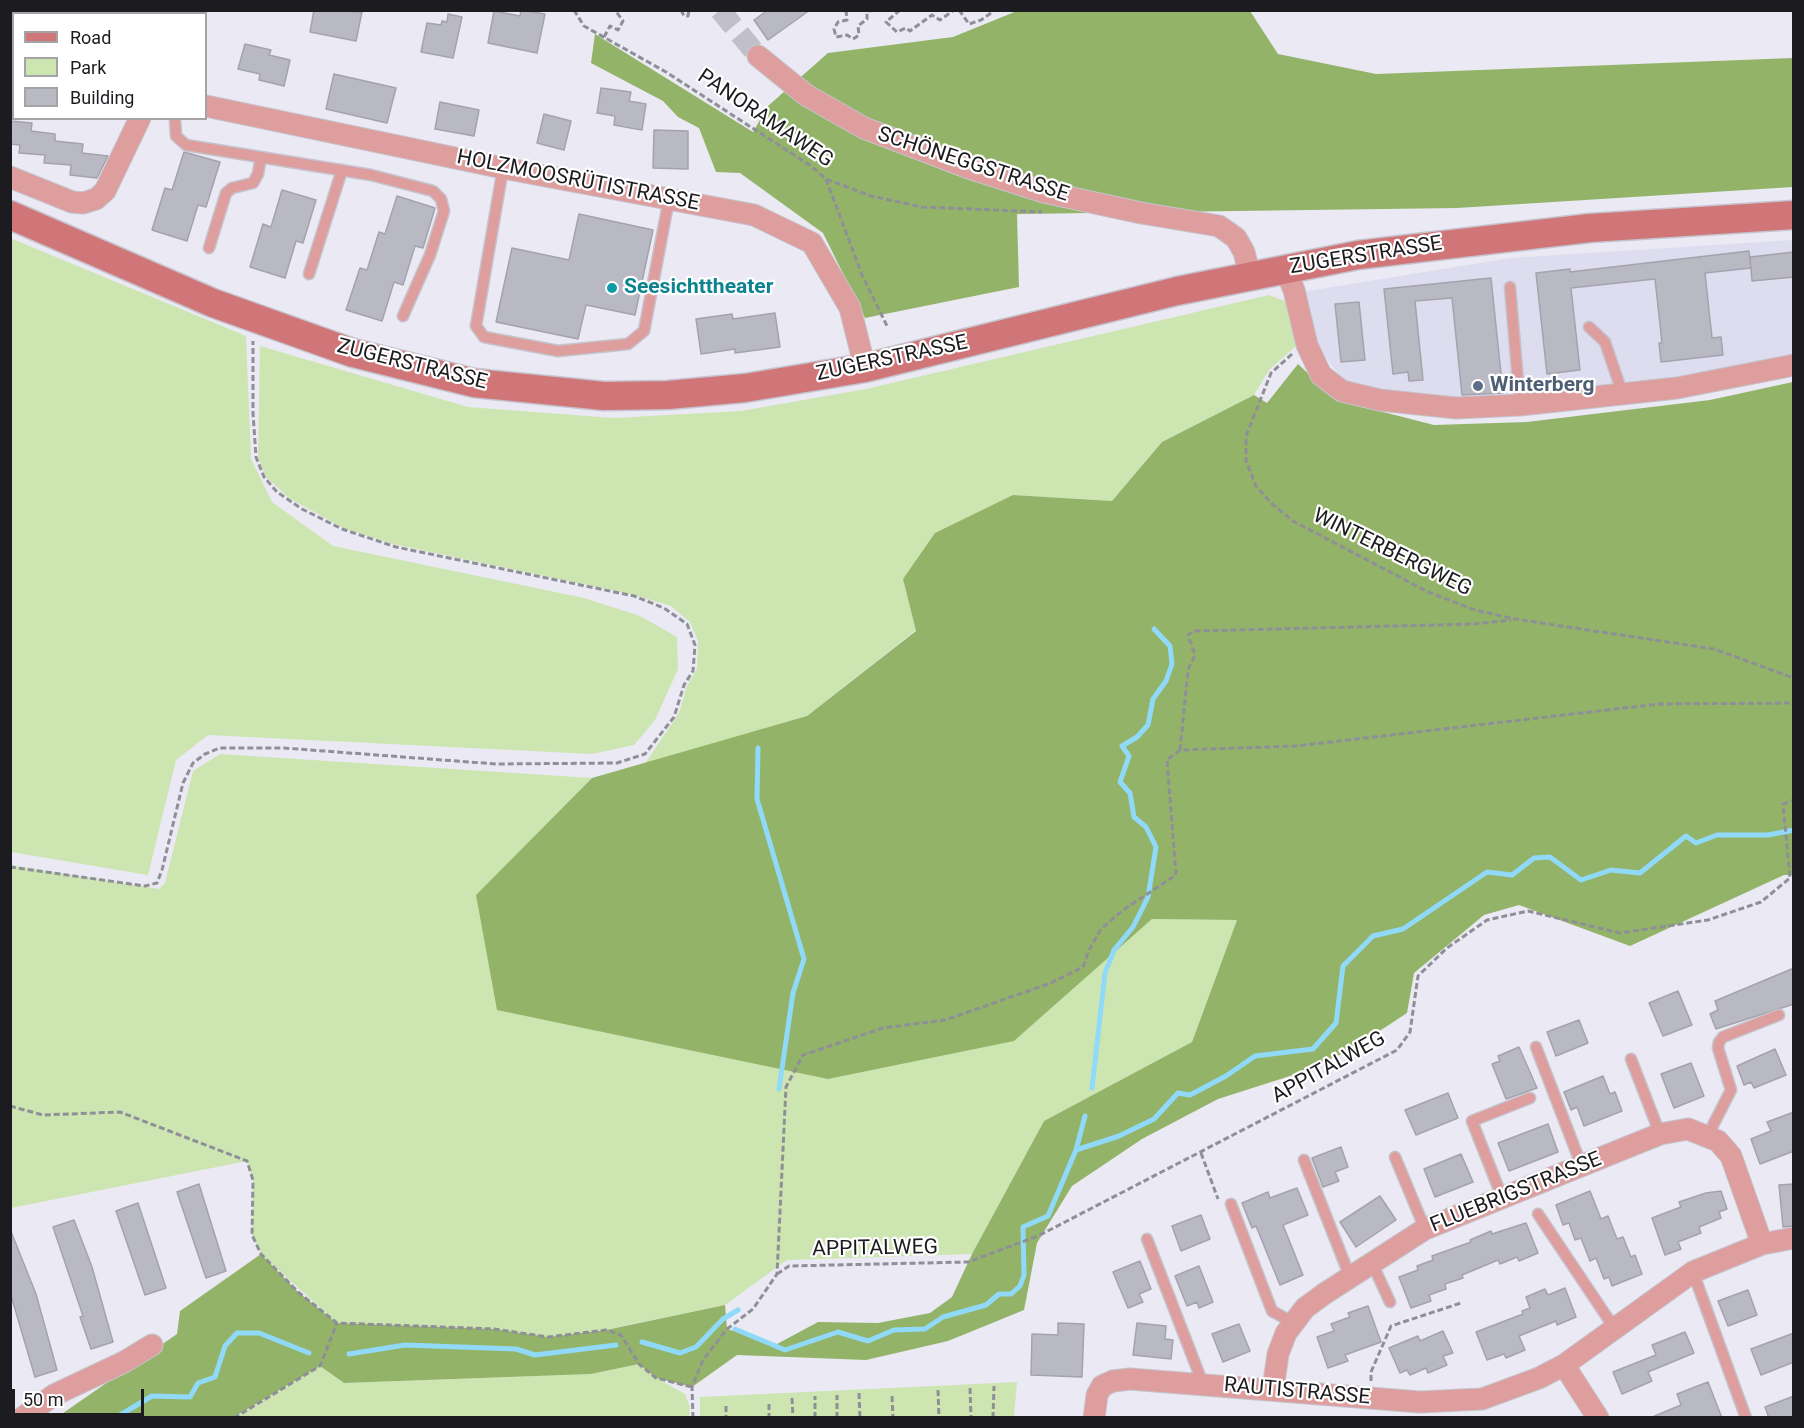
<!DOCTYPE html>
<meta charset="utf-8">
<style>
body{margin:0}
#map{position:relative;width:1804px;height:1428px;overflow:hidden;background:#eae9f4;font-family:Roboto,sans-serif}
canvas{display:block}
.frame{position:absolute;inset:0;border:12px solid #1c1c20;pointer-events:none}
.legend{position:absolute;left:12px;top:12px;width:195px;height:108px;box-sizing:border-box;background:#fff;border:2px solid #a4a4a6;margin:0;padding:8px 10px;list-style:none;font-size:18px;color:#1c1c20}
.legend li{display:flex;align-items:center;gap:12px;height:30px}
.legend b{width:30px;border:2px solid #a4a4a6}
.scale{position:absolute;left:12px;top:1389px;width:132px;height:27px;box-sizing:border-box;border:3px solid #1c1c20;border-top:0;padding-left:8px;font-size:18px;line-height:21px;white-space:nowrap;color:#1c1c20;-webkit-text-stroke:4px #fff;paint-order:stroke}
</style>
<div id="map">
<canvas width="1804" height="1428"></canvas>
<div class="frame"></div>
<ul class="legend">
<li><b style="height:8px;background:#d17678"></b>Road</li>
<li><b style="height:16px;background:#cde6b1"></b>Park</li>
<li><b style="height:16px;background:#b9b9c3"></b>Building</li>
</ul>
<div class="scale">50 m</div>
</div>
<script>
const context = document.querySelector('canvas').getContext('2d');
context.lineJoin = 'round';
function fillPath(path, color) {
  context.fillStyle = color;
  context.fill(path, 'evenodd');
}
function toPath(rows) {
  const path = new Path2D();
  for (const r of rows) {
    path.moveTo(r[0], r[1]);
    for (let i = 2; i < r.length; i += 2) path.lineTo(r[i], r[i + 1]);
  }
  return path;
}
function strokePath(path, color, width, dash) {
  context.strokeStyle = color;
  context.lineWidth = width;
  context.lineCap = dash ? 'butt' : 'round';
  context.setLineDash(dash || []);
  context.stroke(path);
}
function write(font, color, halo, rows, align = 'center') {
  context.font = font + ' Roboto,sans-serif';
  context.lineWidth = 4.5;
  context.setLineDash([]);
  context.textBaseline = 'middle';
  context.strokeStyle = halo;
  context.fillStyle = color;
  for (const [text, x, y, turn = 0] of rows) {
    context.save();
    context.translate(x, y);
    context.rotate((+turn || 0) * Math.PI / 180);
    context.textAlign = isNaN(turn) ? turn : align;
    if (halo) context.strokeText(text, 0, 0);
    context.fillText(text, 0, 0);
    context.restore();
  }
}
const built = toPath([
 [1793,240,1793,359,1605,388,1456,402,1348,385,1315,345,1302,292,1510,258]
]);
const green = toPath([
 [10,238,246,336,251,459,272,502,333,546,584,598,640,616,677,637,678,669,655,720,634,745,592,754,208,735,176,760,148,875,11,852],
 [1269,295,1287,302,1297,345,1269,370,1254,395,1162,442,1112,501,1013,495,903,579,916,630,807,716,644,765,679,713,687,686,697,669,698,641,690,622,671,606,634,595,393,544,343,528,289,498,265,476,258,456,260,346,468,407,614,418,741,411,866,389],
 [220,754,592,778,476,895,1014,1041,1152,919,1237,920,1192,1042,1044,1121,972,1254,787,1260,725,1305,604,1330,548,1337,494,1329,337,1323,261,1254,252,1235,253,1180,247,1161,11,1208,10,865,159,889,165,883,193,771],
 [639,1364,656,1378,685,1394,690,1407,689,1418,234,1418,320,1366,344,1383,591,1374],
 [1017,1382,1014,1417,700,1417,700,1397]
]);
const forest = toPath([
 [1017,11,1250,11,1278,54,1376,74,1793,58,1793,187,1457,208,1017,214,1019,287,865,318,823,233,740,173,716,172,699,128,678,117,663,101,591,63,595,34,753,132,768,106,828,53,953,37],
 [1298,364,1336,400,1434,425,1527,422,1710,400,1793,382,1793,875,1784,875,1630,946,1519,905,1484,915,1414,973,1407,1013,1349,1051,1290,1076,1218,1099,1142,1139,1072,1186,1037,1243,1024,1310,948,1341,866,1360,737,1355,692,1387,656,1378,639,1364,591,1374,344,1383,320,1366,234,1417,56,1418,177,1334,180,1311,261,1254,298,1292,337,1323,494,1329,548,1337,606,1330,725,1305,727,1329,777,1344,818,1322,878,1323,930,1313,952,1297,972,1254,1044,1121,1192,1042,1237,920,1152,919,1014,1041,828,1079,497,1010,476,895,592,778,807,716,916,631,903,579,935,533,1013,495,1112,501,1162,442,1254,395,1267,403]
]);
const stream = toPath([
 [758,748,757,799,804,959,793,993,779,1089],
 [1092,1088,1105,973,1114,950,1133,927,1148,897,1156,847,1146,827,1134,817,1130,793,1120,782,1129,756,1122,746,1137,737,1148,725,1153,699,1166,681,1172,664,1170,646,1154,629],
 [1076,1150,1119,1136,1154,1119,1178,1093,1190,1095,1226,1076,1255,1056,1313,1049,1336,1023,1343,966,1373,936,1403,929,1487,872,1512,875,1534,858,1550,857,1581,880,1611,870,1640,873,1686,836,1696,843,1717,835,1768,835,1794,830],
 [735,1329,785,1350,838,1332,868,1341,894,1330,925,1329,943,1317,986,1305,999,1294,1011,1294,1020,1286,1024,1275,1023,1227,1048,1216,1076,1150,1085,1116],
 [642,1342,680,1353,696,1347,723,1319,738,1310],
 [349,1354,405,1345,516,1349,535,1355,616,1345],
 [115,1418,152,1396,190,1397,198,1383,215,1377,225,1346,237,1333,259,1333,309,1353]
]);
const building = toPath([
 [314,10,362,12,356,41,310,32,314,10],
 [521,10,545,14,537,53,488,43,494,11,520,16,521,10],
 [768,10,810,10,768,40,754,20,768,10],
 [448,14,462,17,453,58,421,52,427,23,441,25,442,21,447,22,448,14],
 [245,44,271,50,269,55,290,60,284,86,259,80,260,74,238,69,245,44],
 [334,74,396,88,387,123,326,109,334,74],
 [601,88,631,92,629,101,646,104,642,130,614,125,615,116,597,113,601,88],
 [440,102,479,110,474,136,435,129,440,102],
 [544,114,571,121,564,150,537,143,544,114],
 [10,121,32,123,31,131,55,134,55,141,83,144,82,153,108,156,97,178,70,175,71,165,44,163,45,155,19,153,20,145,10,144,10,121],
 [654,130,688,131,688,169,653,168,654,130],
 [184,152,220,162,206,207,198,205,187,241,152,230,165,188,172,190,184,152],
 [282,190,316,200,303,243,296,241,285,278,250,267,263,224,271,227,282,190],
 [397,196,435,208,423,248,415,246,403,285,394,282,382,321,346,310,360,268,367,270,379,232,385,234,397,196],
 [579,214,653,230,635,315,586,305,578,339,496,322,512,248,569,260,579,214],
 [1749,251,1751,268,1705,273,1712,338,1721,337,1723,355,1661,362,1659,343,1662,343,1655,279,1571,288,1580,370,1547,374,1536,273,1570,269,1570,272,1749,251],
 [1794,252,1794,277,1752,281,1750,257,1794,252],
 [1491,278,1503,393,1462,395,1452,298,1415,301,1423,380,1409,381,1408,372,1393,374,1384,289,1491,278],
 [1359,302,1365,360,1341,362,1335,304,1359,302],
 [775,313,780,347,735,353,735,349,701,354,696,319,732,314,733,319,775,313],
 [1794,968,1794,1004,1716,1029,1710,1014,1718,1010,1715,1001,1794,968],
 [1678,991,1692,1025,1663,1036,1649,1003,1678,991],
 [1579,1020,1588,1043,1556,1056,1547,1032,1579,1020],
 [1519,1047,1537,1088,1506,1099,1492,1064,1500,1061,1498,1056,1519,1047],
 [1775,1049,1786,1075,1754,1088,1751,1082,1744,1085,1737,1066,1775,1049],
 [1691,1063,1704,1096,1674,1108,1661,1074,1691,1063],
 [1603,1076,1610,1094,1615,1092,1622,1111,1584,1126,1577,1107,1571,1110,1564,1092,1603,1076],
 [1448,1093,1458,1118,1416,1135,1405,1110,1448,1093],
 [1794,1112,1794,1151,1760,1164,1751,1139,1771,1131,1767,1122,1794,1112],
 [1548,1124,1558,1152,1509,1171,1498,1143,1548,1124],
 [1341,1147,1348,1167,1335,1172,1339,1181,1323,1187,1312,1158,1341,1147],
 [1461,1154,1473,1182,1435,1197,1424,1169,1461,1154],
 [199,1184,226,1271,206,1278,177,1192,199,1184],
 [1794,1184,1794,1226,1783,1227,1779,1185,1794,1184],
 [1297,1188,1308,1215,1283,1225,1303,1275,1280,1285,1256,1226,1252,1228,1242,1203,1268,1192,1270,1198,1297,1188],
 [1590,1191,1601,1219,1608,1216,1617,1239,1623,1237,1631,1257,1635,1255,1642,1274,1612,1286,1609,1277,1604,1279,1596,1258,1590,1261,1581,1238,1575,1240,1569,1223,1563,1225,1556,1205,1590,1191],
 [1721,1191,1727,1209,1719,1212,1721,1218,1699,1227,1701,1233,1678,1242,1681,1249,1665,1255,1652,1218,1681,1207,1679,1202,1706,1193,1721,1191],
 [1380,1196,1396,1220,1356,1247,1340,1222,1380,1196],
 [138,1203,166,1288,145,1295,116,1211,138,1203],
 [1201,1215,1210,1239,1181,1251,1172,1226,1201,1215],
 [74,1220,92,1267,113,1342,91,1349,80,1317,83,1316,53,1227,74,1220],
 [1526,1223,1538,1253,1519,1261,1517,1257,1500,1264,1498,1260,1462,1275,1463,1278,1445,1284,1446,1289,1429,1295,1431,1301,1411,1308,1399,1277,1418,1270,1417,1266,1433,1260,1432,1256,1471,1242,1470,1240,1491,1231,1492,1234,1526,1223],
 [10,1229,36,1294,57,1370,35,1377,10,1292,10,1229],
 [1140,1261,1151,1289,1139,1294,1143,1302,1128,1308,1113,1272,1140,1261],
 [1199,1266,1213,1302,1199,1308,1197,1302,1187,1306,1175,1276,1199,1266],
 [1565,1288,1576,1317,1557,1325,1556,1321,1519,1336,1525,1350,1506,1358,1504,1354,1487,1360,1476,1332,1523,1314,1522,1311,1530,1308,1526,1297,1545,1289,1548,1295,1565,1288],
 [1748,1290,1757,1315,1728,1326,1718,1301,1748,1290],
 [1368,1306,1381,1342,1345,1355,1348,1361,1328,1368,1317,1337,1334,1331,1331,1324,1350,1317,1348,1313,1368,1306],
 [1058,1323,1084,1324,1082,1377,1031,1375,1032,1334,1058,1335,1058,1323],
 [1137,1323,1166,1326,1165,1339,1173,1340,1171,1359,1133,1355,1137,1323],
 [1239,1324,1250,1351,1223,1362,1212,1334,1239,1324],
 [1443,1331,1453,1353,1443,1356,1447,1365,1428,1373,1426,1368,1410,1375,1407,1370,1400,1373,1389,1348,1418,1336,1420,1341,1443,1331],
 [1685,1332,1694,1353,1648,1372,1652,1381,1622,1394,1613,1372,1656,1355,1652,1345,1685,1332],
 [1794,1333,1794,1362,1761,1375,1751,1349,1794,1333],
 [1708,1382,1722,1418,1650,1418,1681,1405,1677,1394,1708,1382],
 [1794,1396,1794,1418,1769,1418,1765,1407,1794,1396]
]);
const minorTunnel = toPath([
 [720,10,758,56]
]);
const path = toPath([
 [574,10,584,26,666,72,811,166,826,179,871,196,922,207,1042,212],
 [681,10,684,16,688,16,689,10],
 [846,10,847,20,838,22,834,29,836,37,847,35,853,39,859,35,858,26,867,19,867,13,871,10],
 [900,10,886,22,897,32,906,28,910,31,932,15,940,20,954,10],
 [959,10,969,24,981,20,991,13,989,10],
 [604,37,610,26,618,30,623,21,615,10],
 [826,179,862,275,888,328],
 [1292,354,1271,373,1246,436,1246,461,1256,486,1271,503,1293,521,1428,592,1475,610,1515,619,1714,649,1794,678],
 [1180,750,1188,670,1195,655,1188,635,1194,631,1474,624,1511,620],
 [10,867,145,886,157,883,162,870,183,783,193,763,205,754,220,748,284,748,496,764,617,763,645,754,674,717,684,685,693,671,695,645,687,624,664,608,634,596,396,547,342,529,302,509,277,492,264,477,256,457,253,413,253,341],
 [10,1106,43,1115,120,1112,247,1161,253,1180,252,1235,261,1254,298,1292,337,1323,494,1329,548,1337,606,1330,621,1335,639,1364,656,1378,692,1387],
 [1201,1153,1218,1199],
 [777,1274,789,1266,968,1262,1038,1236,1397,1050,1410,1032,1418,976,1447,948,1487,920,1528,911,1620,933,1708,920,1761,902,1790,878,1783,804,1794,800],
 [1371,1381,1371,1372,1391,1326,1461,1303],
 [970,1388,971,1418],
 [938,1390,939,1418],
 [859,1393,860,1418],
 [892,1396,893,1418],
 [792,1398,793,1418],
 [769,1404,769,1418],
 [726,1406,726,1418],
 [234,1418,320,1366,337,1323],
 [693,1418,692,1387,703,1360,727,1329,753,1309,777,1274,786,1087,803,1055,883,1028,945,1020,1051,983,1083,967,1089,950,1101,929,1123,910,1176,875,1167,760,1180,750,1296,746,1659,704,1794,703],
 [815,1418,815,1396],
 [837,1418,837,1395],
 [993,1418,994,1386]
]);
const service = toPath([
 [175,118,176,136,186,145,371,175,433,191,441,199,444,211,430,255,403,316],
 [503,168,476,326,484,337,558,351,628,344,644,331,669,199],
 [209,248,226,193,232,188,253,183,258,174,261,157],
 [309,274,342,170],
 [1510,287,1520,405],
 [1589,327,1605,342,1623,395],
 [1536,1047,1582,1167],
 [1631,1059,1660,1134],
 [1708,1135,1731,1090,1718,1048,1719,1042,1723,1037,1779,1015],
 [1395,1157,1425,1229],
 [1304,1160,1350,1277],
 [1502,1197,1472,1121,1530,1098],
 [1231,1204,1272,1311,1292,1322],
 [1538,1214,1615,1329],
 [1147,1239,1203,1384],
 [1372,1263,1390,1302],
 [1693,1272,1746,1418]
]);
const minor = toPath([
 [10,38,14,40],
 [758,56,806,95,864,128,969,168,1044,192,1141,213,1219,226,1236,238,1244,252,1250,276],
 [206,106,503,168,754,215,812,243,850,308,865,368],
 [10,177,72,202,83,203,96,199,105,191,140,118],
 [1285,269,1294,290,1307,345,1321,375,1342,391,1380,400,1456,408,1520,405,1677,388,1794,365],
 [1564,1365,1598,1418],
 [1273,1389,1278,1354,1286,1333,1305,1308,1324,1294,1425,1229,1660,1134,1688,1129,1718,1141,1731,1156,1762,1244],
 [22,1418,54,1395,124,1362,152,1345],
 [1094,1418,1097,1395,1102,1386,1113,1381,1130,1379,1420,1402,1482,1399,1539,1378,1564,1365,1693,1272,1762,1244,1794,1238]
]);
const secondary = toPath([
 [10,215,213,303,353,353,474,383,604,396,668,395,745,388,865,368,1177,291,1358,255,1590,228,1794,215]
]);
const markers = [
 [612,288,6,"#0f9aa8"],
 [1478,386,6,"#5c6f8a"]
];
const streetNames = [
 ["PANORAMAWEG",765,119,34],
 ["SCHÖNEGGSTRASSE",973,165,18],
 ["HOLZMOOSRÜTISTRASSE",578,181,11],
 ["ZUGERSTRASSE",1366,256,-9],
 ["ZUGERSTRASSE",892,359,-12],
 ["ZUGERSTRASSE",412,365,14],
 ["WINTERBERGWEG",1392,553,26],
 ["APPITALWEG",1329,1068,-29],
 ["FLUEBRIGSTRASSE",1516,1193,-22],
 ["APPITALWEG",875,1249,-1],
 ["RAUTISTRASSE",1297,1392,5]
];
const cultureNames = [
 ["Seesichttheater",624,288]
];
const serviceNames = [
 ["Winterberg",1490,386]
];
fillPath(built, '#deddef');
fillPath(green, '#cde6b1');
fillPath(forest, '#93b368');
strokePath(stream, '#90d9f9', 5);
fillPath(building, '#b9b9c3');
strokePath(building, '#a4a3ad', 1.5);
strokePath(minorTunnel, '#c1c0ca', 21, [21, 10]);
strokePath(service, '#c5c4ce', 13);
strokePath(minor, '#c5c4ce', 23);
strokePath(secondary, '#c5c4ce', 31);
strokePath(path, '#8f8f97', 3, [6, 3]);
strokePath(service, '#dd9e9d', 10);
strokePath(minor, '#dd9e9d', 21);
strokePath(secondary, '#d17678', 28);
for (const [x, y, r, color] of markers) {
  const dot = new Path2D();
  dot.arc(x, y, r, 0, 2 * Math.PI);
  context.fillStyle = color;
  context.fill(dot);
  strokePath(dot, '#fff', 2);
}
write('21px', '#1c1c20', '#fff', streetNames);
write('bold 21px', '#0d838f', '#fff', cultureNames, 'left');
write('bold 21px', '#4e5e75', '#fff', serviceNames, 'left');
</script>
